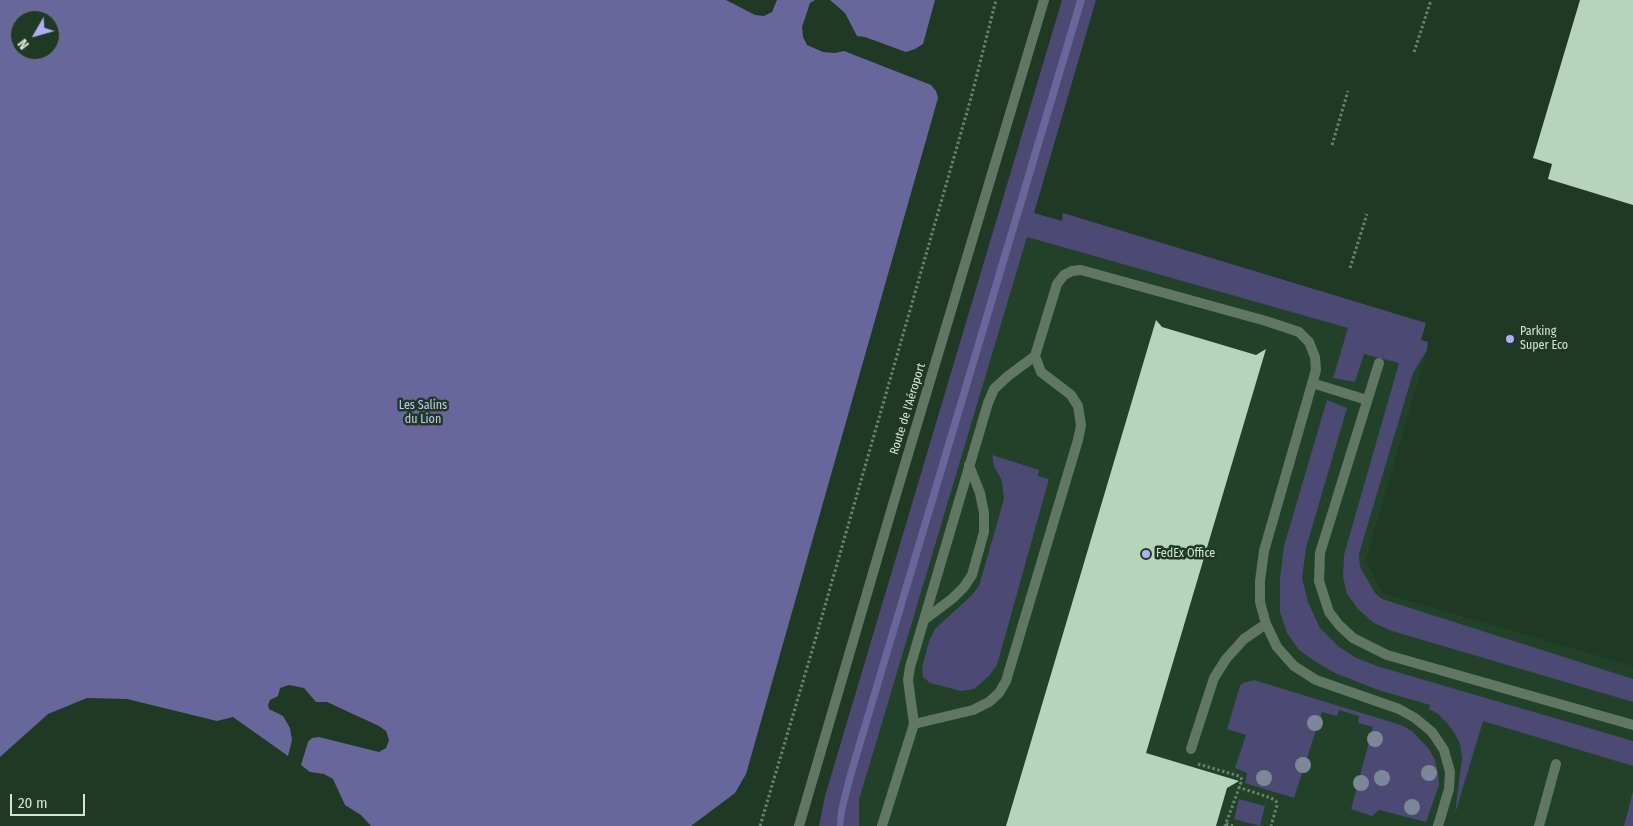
<!DOCTYPE html>
<meta charset="utf-8">
<style>
body{margin:0}
#map{position:relative;width:1633px;height:826px;overflow:hidden;background:#203925;font-family:"Fira Sans Condensed",sans-serif}
canvas{display:block}
.north{position:absolute;left:10px;top:10px;width:50px;height:50px;box-sizing:border-box;background:#203925;border:1px solid #687d6c;border-radius:50%;rotate:232deg;font-size:14px;font-weight:700;line-height:20px;text-align:center;color:#d5e4d7}
.north::after{content:'';display:block;margin:auto;width:18px;height:22px;background:#b1adfa;clip-path:polygon(50% 0,100% 100%,50% 72%,0 100%)}
.scale{position:absolute;left:10px;top:794px;width:75px;height:22px;box-sizing:border-box;border:2px solid #d5e4d7;border-top:0;padding-left:6px;font-size:15px;line-height:18px;white-space:nowrap;color:#d5e4d7;-webkit-text-stroke:4px #203925;paint-order:stroke}
</style>
<div id="map">
<canvas width="1633" height="826"></canvas>
<div class="north">N</div>
<div class="scale">20 m</div>
</div>
<script>
const context = document.querySelector('canvas').getContext('2d');
context.lineJoin = 'round';
function fillPath(path, color) {
  context.fillStyle = color;
  context.fill(path, 'evenodd');
}
function toPath(rows) {
  const path = new Path2D();
  for (const r of rows) {
    path.moveTo(r[0], r[1]);
    for (let i = 2; i < r.length; i += 2) path.lineTo(r[i], r[i + 1]);
  }
  return path;
}
function strokePath(path, color, width, dash) {
  context.strokeStyle = color;
  context.lineWidth = width;
  context.lineCap = dash ? 'butt' : 'round';
  context.setLineDash(dash || []);
  context.stroke(path);
}
function write(font, color, halo, rows, align = 'center') {
  context.font = font + ' "Fira Sans Condensed",sans-serif';
  context.lineWidth = 5;
  context.setLineDash([]);
  context.textBaseline = 'middle';
  context.strokeStyle = halo;
  context.fillStyle = color;
  for (const [text, x, y, turn = 0] of rows) {
    context.save();
    context.translate(x, y);
    context.rotate((+turn || 0) * Math.PI / 180);
    context.textAlign = isNaN(turn) ? turn : align;
    if (halo) context.strokeText(text, 0, 0);
    context.fillText(text, 0, 0);
    context.restore();
  }
}
const built = toPath([
 [1027,237,1427,350,1366,560,1382,593,1633,666,1633,826,859,826,859,800]
]);
const green = toPath([
 [1062,0,1096,0,1034,213,1062,221,1063,213,1426,323,1421,340,1428,342,1427,350,1413,373,1359,554,1360,567,1375,593,1382,599,1633,679,1633,702,1392,631,1374,623,1358,609,1347,594,1343,577,1344,555,1399,363,1364,354,1355,382,1333,378,1348,328,1027,237,859,800,859,826,819,826,825,796],
 [1327,400,1347,408,1306,548,1302,578,1308,602,1320,628,1338,646,1356,658,1380,667,1633,741,1633,766,1483,721,1455,814,1462,758,1460,744,1454,732,1446,722,1438,714,1429,709,1430,705,1378,690,1335,673,1316,662,1299,650,1287,633,1280,612,1280,579,1284,546],
 [992,455,1039,470,1038,476,1049,479,997,665,989,676,974,689,961,691,930,683,923,677,922,668,929,641,935,629,972,595,979,586,1004,499,1002,481,994,466],
 [1254,680,1401,725,1412,731,1429,749,1435,760,1438,773,1439,785,1426,822,1379,810,1372,816,1351,809,1373,727,1358,723,1359,716,1339,710,1337,716,1322,712,1294,798,1245,783,1247,773,1235,768,1246,735,1227,729,1240,686,1243,683],
 [1633,791,1633,826,1624,826],
 [1239,799,1265,806,1260,826,1234,819]
]);
const water = toPath([
 [0,0,726,0,755,15,764,16,772,12,777,0,815,0,810,3,802,27,803,37,807,45,823,52,835,53,844,51,931,85,936,91,938,98,746,774,735,793,691,826,371,826,361,815,345,805,333,779,324,774,310,772,301,765,308,742,312,738,319,737,379,752,386,748,389,740,386,731,379,726,327,702,316,702,304,688,289,685,280,688,278,696,270,700,268,705,269,709,283,716,290,728,292,740,288,756,233,717,217,721,127,699,87,698,48,714,0,757],
 [20,20,50,20,50,50,20,50],
 [830,0,935,0,923,44,915,49,906,52,865,37,857,36,845,13],
 [1077,0,1085,0,854,776,845,811,843,826,837,826,838,810,847,774]
]);
const building = toPath([
 [1580,0,1633,0,1633,205,1548,179,1552,164,1533,158],
 [1156,320,1162,327,1256,355,1266,349,1146,753,1239,781,1227,788,1216,826,1006,826]
]);
const path = toPath([
 [1414,52,1431,0],
 [1332,145,1348,91],
 [1350,268,1367,214],
 [1198,764,1239,776,1241,778,1242,780,1225,826],
 [1238,787,1271,798,1276,801,1277,805,1271,826],
 [1226,824,1233,826],
 [760,826,812,651,971,98,996,0]
]);
const lane = toPath([
 [1379,363,1320,553,1319,581,1329,612,1339,625,1353,638,1387,655,1633,725],
 [1312,383,1367,400],
 [924,620,953,598,964,587,972,575,984,532,984,513,980,493,969,465],
 [914,724,973,710,989,702,999,693,1006,681,1078,440,1081,425,1078,406,1071,395,1041,372,1035,356,1057,284,1064,275,1072,271,1081,270,1266,321,1299,332,1309,342,1315,357,1316,370,1264,551,1260,581,1260,602,1266,624,1277,647,1294,666,1316,680,1399,709,1415,718,1432,732,1444,750,1450,772,1449,789,1438,826],
 [1191,749,1214,678,1226,659,1244,639,1266,624],
 [882,826,914,724,908,680,910,667,988,403,994,389,1008,376,1035,356],
 [1539,826,1556,764]
]);
const street = toPath([
 [799,826,894,501,1044,0]
]);
const trees = [
 [1315,723],
 [1375,739],
 [1303,765],
 [1429,773],
 [1264,778],
 [1382,778],
 [1361,783],
 [1412,807]
];
const markers = [
 [1510,339,5,"#b1adfa"],
 [1146,554,5,"#b1adfa"]
];
const poiNames = [
 ["Parking",1520,332],
 ["Super Eco",1520,346],
 ["FedEx Office",1156,554]
];
const parkNames = [
 ["Les Salins",423,406],
 ["du Lion",423,420]
];
const streetNames = [
 ["Route de l'Aéroport",908,409,-73]
];
fillPath(built, '#214128');
fillPath(green, '#4c4973');
fillPath(water, '#69669c');
fillPath(building, '#b6d4ba');
strokePath(path, '#6b806f', 3, [2.5, 2.5]);
strokePath(lane, '#617664', 10);
strokePath(street, '#617664', 10);
context.fillStyle = '#7c8799';
for (const [x, y] of trees) {
  context.beginPath();
  context.arc(x, y, 8, 0, 2 * Math.PI);
  context.fill();
}
for (const [x, y, r, color] of markers) {
  const dot = new Path2D();
  dot.arc(x, y, r, 0, 2 * Math.PI);
  context.fillStyle = color;
  context.fill(dot);
  strokePath(dot, '#203925', 2);
}
write('12px', '#d5e4d7', '#203925', poiNames, 'left');
write('12px', '#c8c7f8', '#203925', parkNames);
write('12px', '#d5e4d7', '#203925', streetNames);
</script>
